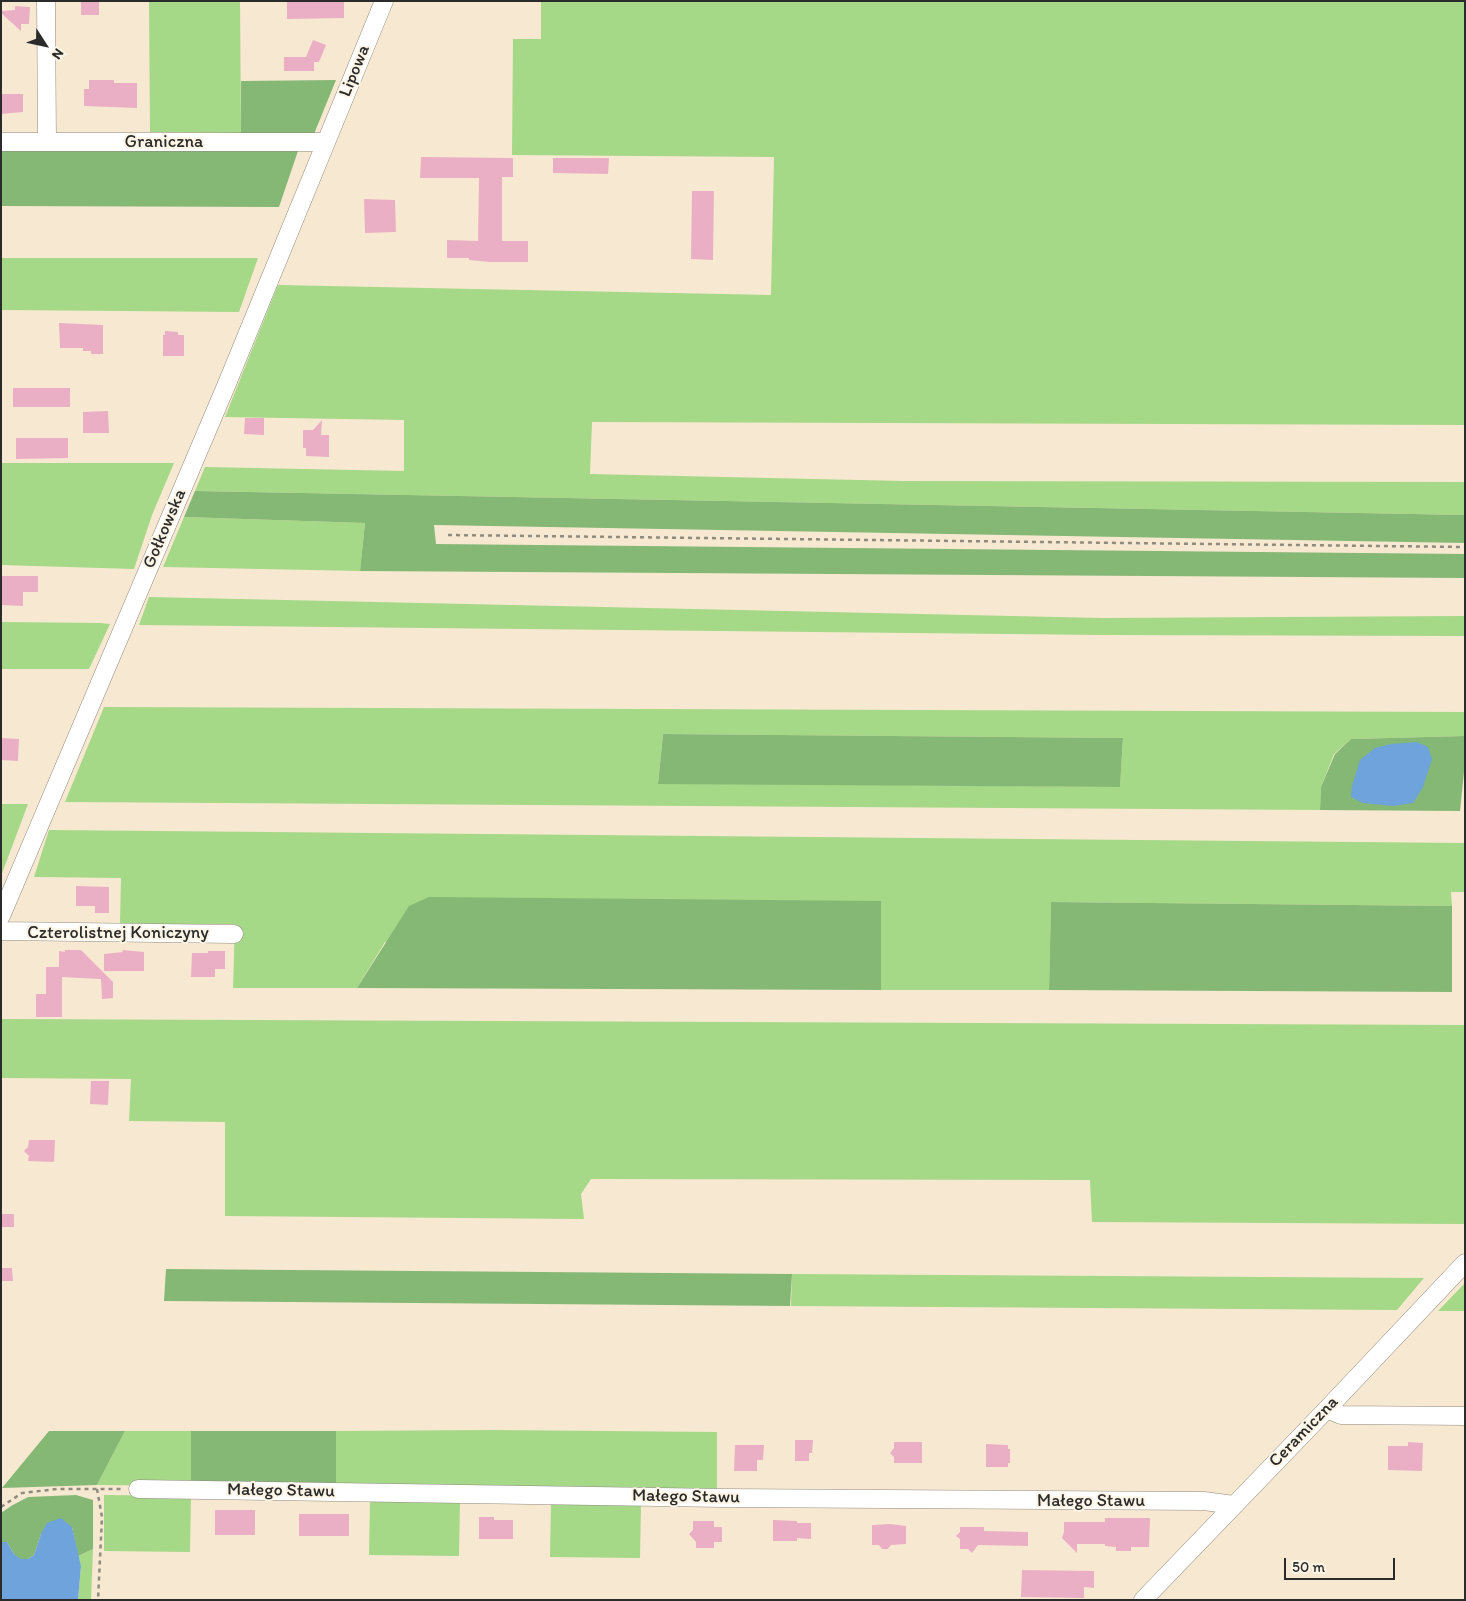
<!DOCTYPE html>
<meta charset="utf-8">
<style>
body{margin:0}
#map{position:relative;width:1466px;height:1601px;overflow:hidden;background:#f7e9d1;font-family:Itim,sans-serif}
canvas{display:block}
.frame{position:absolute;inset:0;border:2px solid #2b2b2b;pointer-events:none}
.north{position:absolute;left:20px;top:20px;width:50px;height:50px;-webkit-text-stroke:4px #fcf5e5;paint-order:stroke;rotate:125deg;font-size:14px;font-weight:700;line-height:20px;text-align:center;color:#2b2b2b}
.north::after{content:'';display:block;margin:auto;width:18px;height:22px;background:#2b2b2b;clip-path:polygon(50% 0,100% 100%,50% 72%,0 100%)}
.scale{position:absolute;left:1284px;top:1558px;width:111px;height:22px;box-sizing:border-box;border:2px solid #2b2b2b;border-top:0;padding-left:6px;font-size:15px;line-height:18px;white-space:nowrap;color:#2b2b2b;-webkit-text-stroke:4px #fcf5e5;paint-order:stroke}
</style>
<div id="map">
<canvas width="1466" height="1601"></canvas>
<div class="frame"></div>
<div class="north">N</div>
<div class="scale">50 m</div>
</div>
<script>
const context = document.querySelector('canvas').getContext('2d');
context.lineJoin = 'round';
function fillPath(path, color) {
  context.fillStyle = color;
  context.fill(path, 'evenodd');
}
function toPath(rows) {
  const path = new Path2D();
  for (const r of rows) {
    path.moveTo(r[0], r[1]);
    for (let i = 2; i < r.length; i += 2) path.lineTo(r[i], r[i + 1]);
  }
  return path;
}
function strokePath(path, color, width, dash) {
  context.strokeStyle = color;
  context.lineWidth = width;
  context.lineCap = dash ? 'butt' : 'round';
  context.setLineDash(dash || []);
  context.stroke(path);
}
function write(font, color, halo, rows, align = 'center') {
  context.font = font + ' Itim,sans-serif';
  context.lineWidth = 4;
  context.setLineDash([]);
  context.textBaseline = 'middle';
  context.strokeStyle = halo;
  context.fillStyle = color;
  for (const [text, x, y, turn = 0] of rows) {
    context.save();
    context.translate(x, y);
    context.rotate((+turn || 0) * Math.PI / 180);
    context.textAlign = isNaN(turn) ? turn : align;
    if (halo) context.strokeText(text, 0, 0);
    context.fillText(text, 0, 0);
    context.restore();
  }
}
const green = toPath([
 [149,1,240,1,241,133,150,132],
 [541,1,1465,1,1465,425,592,422,590,474,904,481,1465,482,1465,515,195,491,205,467,404,471,404,420,225,417,278,285,771,295,774,157,512,155,513,39,541,39],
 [1,258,258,258,239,312,1,310],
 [1,463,174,463,152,515,134,569,1,565],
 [184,517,365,523,360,571,163,567],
 [149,597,1102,618,1465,616,1465,636,1104,635,139,625],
 [1,622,100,623,110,624,89,669,1,669],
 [104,707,1465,712,1465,736,1351,739,1334,754,1321,787,1320,810,65,802],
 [663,734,1123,738,1120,787,658,783],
 [1,804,28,804,1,876],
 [49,830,1465,843,1465,892,1451,892,1452,906,1051,902,1049,990,881,990,881,901,385,942,357,988,233,988,235,924,120,924,121,878,34,877],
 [1,1019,1465,1025,1465,1224,1092,1222,1090,1180,591,1179,581,1194,584,1219,225,1216,225,1122,129,1121,131,1079,1,1078],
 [792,1274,1424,1278,1397,1310,791,1306],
 [1465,1283,1465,1311,1438,1311],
 [492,1430,717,1432,717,1491,336,1487,336,1431],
 [125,1431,191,1431,191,1486,97,1485],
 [104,1495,191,1496,190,1552,104,1551],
 [370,1500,460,1501,459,1556,369,1555],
 [551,1503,641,1504,640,1558,550,1557],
 [93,1549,91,1600,78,1600,81,1566,78,1556]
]);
const forest = toPath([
 [336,80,314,134,241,133,241,81],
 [299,148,279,207,1,206,1,149],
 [195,491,1465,515,1465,543,434,525,436,544,1465,554,1465,578,360,571,365,523,184,517],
 [663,734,1123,738,1120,787,658,784],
 [1465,736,1465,762,1460,811,1320,810,1321,787,1335,754,1351,739],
 [429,897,881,901,881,990,357,988,409,906],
 [1051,902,1452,906,1452,992,1049,990],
 [166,1269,792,1274,790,1306,164,1301],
 [49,1431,125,1431,97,1485,2,1488],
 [191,1431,336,1431,336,1487,191,1486],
 [76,1495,93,1500,93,1549,78,1556,72,1527,41,1534,34,1555,28,1559,21,1560,14,1554,7,1542,1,1542,1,1513,11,1506,28,1497]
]);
const water = toPath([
 [1417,742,1428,747,1432,759,1423,787,1413,803,1393,806,1363,803,1351,797,1352,786,1360,760,1375,748,1391,744],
 [61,1518,72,1527,81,1566,78,1600,1,1600,1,1542,7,1542,14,1554,21,1559,28,1559,34,1555,41,1534,47,1523]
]);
const building = toPath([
 [81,1,99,1,99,15,81,15],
 [287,1,344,1,344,18,287,19],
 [15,6,30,7,29,24,21,24,21,31,1,13,1,11,15,10],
 [313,40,326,45,319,62,314,62,314,71,284,71,284,57,306,57],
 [89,80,114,80,114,83,137,83,137,108,84,106,84,89,89,89],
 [1,94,23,94,23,112,1,114],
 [421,157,513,158,513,177,502,177,502,241,528,241,528,262,490,262,469,260,469,258,447,258,447,240,478,241,479,178,420,178],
 [553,158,609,158,608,174,553,173],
 [692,191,714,191,713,260,691,259],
 [364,199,395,200,396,232,365,233],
 [59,323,103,325,103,354,91,354,91,351,83,351,83,348,60,348],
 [165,331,178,332,178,335,184,335,184,356,163,356,163,335,165,335],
 [13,388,70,388,70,407,13,407],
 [108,411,109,433,83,433,83,412],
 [245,418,264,418,264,435,244,434],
 [322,420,321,435,329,435,329,457,306,456,306,448,303,448,303,430,313,430],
 [16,438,68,438,68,458,16,459],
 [1,576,38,576,38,592,23,592,23,606,1,605],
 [1,738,19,739,18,761,1,760],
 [76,886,109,887,109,913,95,913,95,906,76,906],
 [65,950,81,950,113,982,113,998,102,999,101,979,62,977,62,1017,36,1017,36,994,46,994,46,967,59,967,59,951,65,952],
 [122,950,144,952,144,971,104,971,104,954,123,952],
 [208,951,225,951,225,969,215,969,215,977,191,977,192,953,208,953],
 [91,1081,109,1081,108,1105,90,1104],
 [29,1140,55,1140,54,1162,28,1161,29,1156,24,1151,28,1147],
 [1,1214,14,1214,14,1227,1,1227],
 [1,1268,12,1268,13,1281,1,1281],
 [795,1440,813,1440,812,1453,809,1453,809,1461,795,1461],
 [894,1442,922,1442,922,1463,894,1463,894,1457,890,1453,894,1448],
 [1408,1442,1423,1443,1422,1471,1388,1470,1388,1446,1408,1446],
 [986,1444,1008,1445,1008,1449,1010,1449,1010,1463,1008,1463,1008,1467,986,1467],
 [735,1445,764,1445,763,1460,757,1460,757,1471,734,1471],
 [215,1510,255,1510,255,1535,215,1535],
 [299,1514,349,1514,349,1536,299,1536],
 [479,1517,494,1517,494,1520,513,1520,513,1539,479,1539],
 [1105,1518,1150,1518,1149,1547,1131,1547,1131,1551,1116,1551,1116,1547,1105,1546,1105,1544,1077,1544,1077,1553,1062,1538,1064,1532,1064,1522,1105,1522],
 [773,1520,797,1521,797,1523,811,1523,811,1539,797,1538,797,1541,773,1541],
 [693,1521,714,1521,714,1527,722,1527,722,1542,714,1542,714,1548,696,1548,696,1542,689,1534,693,1530],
 [890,1524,906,1526,906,1544,891,1545,888,1549,882,1549,879,1545,872,1545,872,1525],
 [960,1527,984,1527,984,1531,1028,1532,1028,1546,978,1545,972,1553,968,1549,960,1549,960,1539,956,1536,960,1532],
 [1022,1570,1094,1571,1094,1588,1084,1587,1084,1598,1021,1597]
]);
const path = toPath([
 [448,535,1465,547],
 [97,1489,102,1517,98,1600],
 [1,1507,22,1493,57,1489,122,1489]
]);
const minor = toPath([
 [46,1,47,142],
 [1,142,326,142],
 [1,916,226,386,384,1],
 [1,931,234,934],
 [1327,1409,1341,1415,1465,1416],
 [138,1489,724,1498,1204,1501,1234,1505],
 [1143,1600,1327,1409,1465,1263]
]);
const streetNames = [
 ["Lipowa",355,71,-68],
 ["Graniczna",164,142],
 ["Gołkowska",165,529,-67],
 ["Czterolistnej Koniczyny",118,933],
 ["Ceramiczna",1304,1432,-46],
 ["Małego Stawu",281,1491,1],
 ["Małego Stawu",686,1497,1],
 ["Małego Stawu",1091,1501]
];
fillPath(green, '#a5d887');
fillPath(forest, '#84b874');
fillPath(water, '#6fa3dc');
fillPath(building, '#eaafc4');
strokePath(minor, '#918a7e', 19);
strokePath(path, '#918a7e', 2.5, [4, 4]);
strokePath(minor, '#fff', 18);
write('18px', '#2b2b2b', '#fcf5e5', streetNames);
</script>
